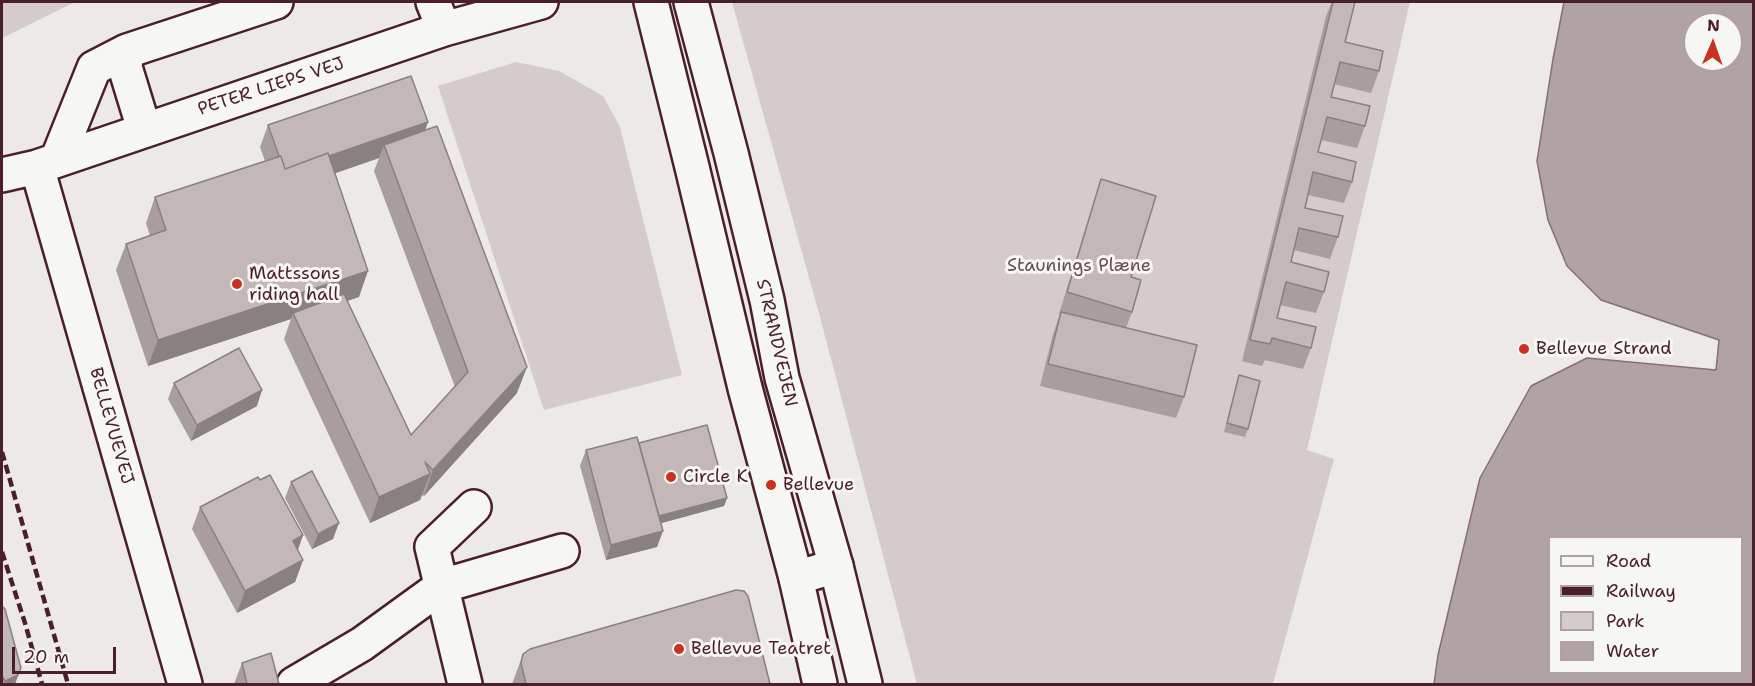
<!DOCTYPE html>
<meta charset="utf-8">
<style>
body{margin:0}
#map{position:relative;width:1755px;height:686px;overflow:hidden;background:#ece9e6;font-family:"Shantell Sans",sans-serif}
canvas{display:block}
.frame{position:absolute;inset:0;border:3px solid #4a1f2b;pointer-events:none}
.legend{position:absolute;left:1548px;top:536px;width:195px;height:138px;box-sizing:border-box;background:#f6f6f2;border:2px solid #b1a0a2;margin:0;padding:8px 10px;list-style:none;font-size:18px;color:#4a1f2b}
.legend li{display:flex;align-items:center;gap:12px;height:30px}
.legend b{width:30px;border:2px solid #b1a0a2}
.north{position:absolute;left:1683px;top:12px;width:60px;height:60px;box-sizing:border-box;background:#f6f6f2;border:2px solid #b1a0a2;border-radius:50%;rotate:2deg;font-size:16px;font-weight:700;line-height:24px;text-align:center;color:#4a1f2b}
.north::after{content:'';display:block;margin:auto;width:21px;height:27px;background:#c8321e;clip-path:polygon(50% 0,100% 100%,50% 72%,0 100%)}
.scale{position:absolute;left:12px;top:647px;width:104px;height:27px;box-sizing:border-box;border:3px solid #4a1f2b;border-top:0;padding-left:8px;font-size:18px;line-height:21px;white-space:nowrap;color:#4a1f2b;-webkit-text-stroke:4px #f6f6f2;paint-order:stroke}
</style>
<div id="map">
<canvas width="1755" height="686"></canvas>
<div class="frame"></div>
<ul class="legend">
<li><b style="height:8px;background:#f6f6f2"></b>Road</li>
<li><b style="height:8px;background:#4a1f2b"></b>Railway</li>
<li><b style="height:16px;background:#d4cbca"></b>Park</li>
<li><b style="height:16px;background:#b1a2a3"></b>Water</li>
</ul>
<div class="north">N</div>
<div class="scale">20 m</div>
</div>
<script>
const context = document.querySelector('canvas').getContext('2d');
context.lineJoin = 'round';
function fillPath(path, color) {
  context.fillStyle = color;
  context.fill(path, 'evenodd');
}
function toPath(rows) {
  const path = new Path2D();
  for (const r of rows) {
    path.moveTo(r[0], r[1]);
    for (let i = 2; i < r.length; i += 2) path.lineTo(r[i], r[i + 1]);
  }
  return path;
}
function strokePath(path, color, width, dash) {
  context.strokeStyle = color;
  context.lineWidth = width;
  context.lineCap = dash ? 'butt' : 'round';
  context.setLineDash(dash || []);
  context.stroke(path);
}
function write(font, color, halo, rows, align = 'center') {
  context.font = font + ' "Shantell Sans",sans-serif';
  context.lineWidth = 6;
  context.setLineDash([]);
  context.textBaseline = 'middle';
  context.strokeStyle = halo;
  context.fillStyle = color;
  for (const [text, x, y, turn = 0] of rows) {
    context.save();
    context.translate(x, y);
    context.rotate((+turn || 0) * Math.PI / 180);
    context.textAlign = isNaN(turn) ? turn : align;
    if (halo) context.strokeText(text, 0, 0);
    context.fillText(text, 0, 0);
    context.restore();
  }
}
const green = toPath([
 [2,2,75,2,2,38],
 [732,2,1410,2,1307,450,1334,459,1273,684,917,684,817,306],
 [516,62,559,71,603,96,620,127,682,375,544,410,438,86]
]);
const water = toPath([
 [1564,2,1753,2,1753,684,1434,684,1438,655,1480,478,1531,386,1587,358,1716,370,1719,340,1601,300,1567,266,1548,220,1537,161,1553,59,1564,2],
 [1695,24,1731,24,1731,60,1695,60,1695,24],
 [1550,538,1742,538,1742,672,1550,672,1550,538]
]);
const minor = toPath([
 [433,2,444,29],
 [144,129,125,67,127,51,276,2],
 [57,160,94,68,127,51],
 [37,167,185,684],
 [2,175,37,167,444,29,541,2],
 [796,578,836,566],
 [294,684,362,644,442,586,562,551],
 [465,684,432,547,474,507]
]);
const major = toPath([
 [651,2,692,167,745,388,796,578,820,684],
 [691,2,731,153,767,300,782,378,836,566,865,684]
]);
const rail = toPath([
 [2,452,68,684],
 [2,552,25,623,42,684]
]);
const wall = toPath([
 [1332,2,1355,2,1345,42,1379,71,1371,93,1334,84,1331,97,1365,126,1357,148,1321,140,1318,152,1352,182,1344,203,1308,195,1305,208,1338,237,1330,259,1294,250,1291,262,1324,292,1316,313,1280,305,1277,318,1311,348,1303,369,1265,360,1262,366,1242,361,1326,16],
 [428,122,425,130,517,393,424,496,422,495,420,500,370,523,284,339,291,319,148,366,116,270,126,244,150,236,146,223,155,197,265,161,260,147,268,125],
 [379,158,374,171,455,387,411,435,347,301,359,297,335,173],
 [1101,179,1131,277,1132,312,1126,328,1184,397,1176,418,1040,386,1053,334,1060,314,1059,314,1094,201],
 [1239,375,1248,429,1245,437,1224,432],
 [174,383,257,406,191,441,168,399],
 [639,443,727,498,724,506,661,523,657,547,606,560,580,466,586,450],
 [291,482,333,539,312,549,285,498],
 [200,507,303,535,298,550,303,560,295,582,237,613,192,529],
 [2,606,21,668,15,684,2,684],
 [523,654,770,684,512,684],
 [242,663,279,684,234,684]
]);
const shadedWall = toPath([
 [428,122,420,144,384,145,379,158,276,194,284,172],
 [368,271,359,297,296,318,293,313,291,319,148,366,158,340],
 [527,367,517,393,424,496,433,470],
 [262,390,257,406,191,441,197,425],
 [430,474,420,500,370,523,379,497],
 [727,498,724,506,651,526,654,517],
 [339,523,333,539,312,549,318,534],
 [663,531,657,547,606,560,611,545],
 [303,535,295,557,293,541],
 [303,560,295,582,237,613,245,591],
 [18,675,15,684,4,684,5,681]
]);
const building = toPath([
 [1333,2,1355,2,1345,42,1383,51,1379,71,1340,62,1331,97,1370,106,1365,126,1327,117,1318,152,1356,162,1352,182,1313,172,1305,208,1343,216,1338,237,1299,228,1291,262,1329,272,1324,292,1286,282,1277,318,1316,327,1311,348,1272,338,1270,344,1250,340,1333,2],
 [411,76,428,122,329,156,328,153,285,169,281,156,279,156,268,125,411,76],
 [437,126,527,367,433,470,425,462,430,474,379,497,293,313,344,294,411,435,468,372,384,145,437,126],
 [328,153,368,271,158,340,126,244,166,230,155,197,281,156,285,169,328,153],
 [1101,179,1156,196,1131,277,1141,280,1132,312,1067,292,1101,179],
 [1061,312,1197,345,1184,397,1048,364,1061,312],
 [239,348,262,390,197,425,174,383,239,348],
 [1239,375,1260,381,1248,429,1227,423,1239,375],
 [707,425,727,498,659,516,639,443,707,425],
 [637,437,663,531,611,545,586,450,637,437],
 [312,471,339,523,318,534,291,482,312,471],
 [270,475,303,535,293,541,303,560,245,591,200,507,258,477,260,480,270,475],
 [736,590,744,591,748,596,770,684,526,684,521,663,523,654,530,649,736,590],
 [2,606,5,609,21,668,18,675,5,681,2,676,2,606],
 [271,653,279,684,247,684,242,663,271,653]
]);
const markers = [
 [237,284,6,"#c8321e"],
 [1524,349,6,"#c8321e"],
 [671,477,6,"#c8321e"],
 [771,485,6,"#c8321e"],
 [679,649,6,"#c8321e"]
];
const streetNames = [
 ["PETER LIEPS VEJ",271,87,-18],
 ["STRANDVEJEN",776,343,77],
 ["BELLEVUEVEJ",111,426,74]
];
const parkNames = [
 ["Staunings Plæne",1079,266]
];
const poiNames = [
 ["Mattssons",249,274],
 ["riding hall",249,295],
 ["Bellevue Strand",1536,349],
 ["Circle K",683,477],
 ["Bellevue",783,485],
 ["Bellevue Teatret",691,649]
];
fillPath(green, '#d4cbca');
fillPath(water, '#b1a2a3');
strokePath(water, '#886e73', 1.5);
strokePath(minor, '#4a1f2b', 38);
strokePath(major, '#4a1f2b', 38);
strokePath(minor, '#f6f6f2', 33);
strokePath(major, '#f6f6f2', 33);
strokePath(rail, '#4a1f2b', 4.5, [9, 4.5]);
fillPath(wall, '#a99d9d');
fillPath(shadedWall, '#898080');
fillPath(building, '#c4b7b7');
strokePath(building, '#898080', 1.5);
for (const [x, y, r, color] of markers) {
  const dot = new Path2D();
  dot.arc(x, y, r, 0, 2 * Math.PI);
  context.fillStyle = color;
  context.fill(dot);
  strokePath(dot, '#f6f6f2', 2);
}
write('18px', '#4a1f2b', '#f6f6f2', streetNames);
write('18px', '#6c4a53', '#f6f6f2', parkNames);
write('18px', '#4a1f2b', '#f6f6f2', poiNames, 'left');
</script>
